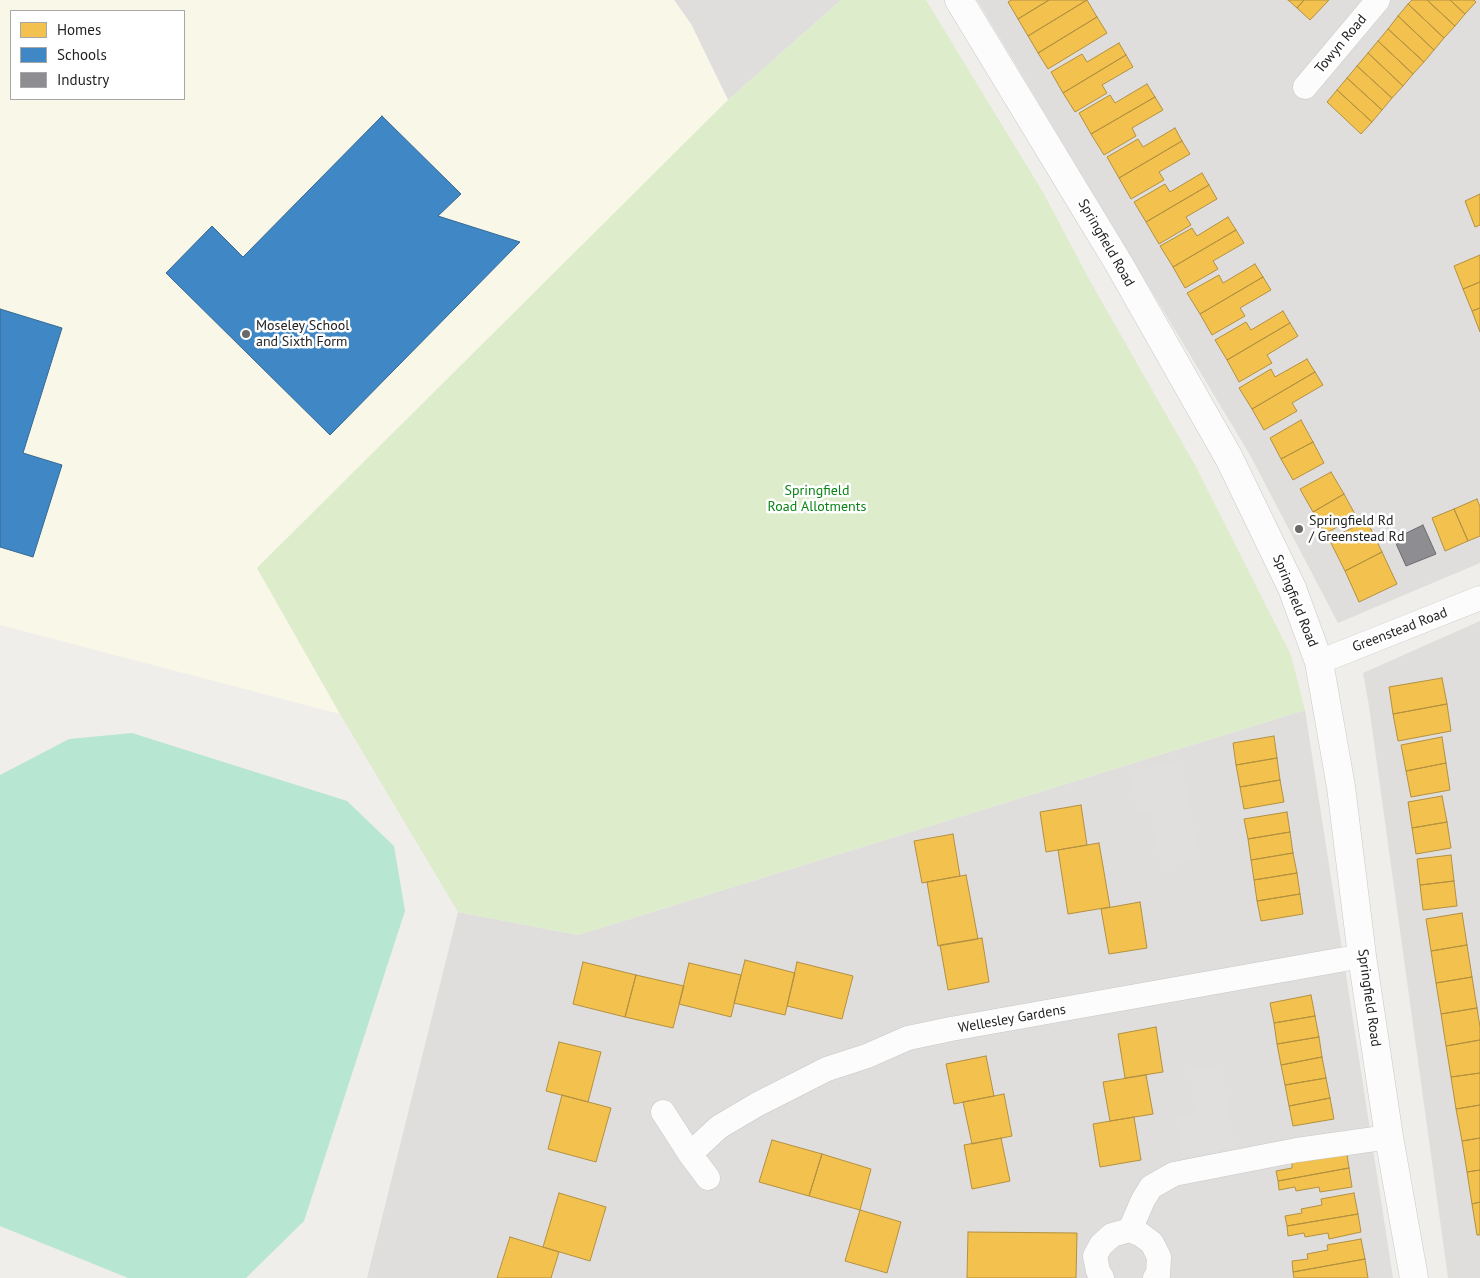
<!DOCTYPE html>
<style>
body{margin:0}
#map{position:relative;width:1480px;height:1278px;overflow:hidden;background:#f0eeeb;font-family:"PT Sans",sans-serif}
canvas{display:block}
.legend{position:absolute;left:10px;top:10px;width:175px;height:90px;box-sizing:border-box;background:#fff;border:1px solid #a7a7a7;margin:0;padding:6px 9px;list-style:none;font-size:15px;color:#222}
.legend li{display:flex;align-items:center;gap:10px;height:25px}
.legend b{width:25px;border:1px solid #a7a7a7}
</style>
<div id="map">
<canvas width="1480" height="1278"></canvas>
<ul class="legend">
<li><b style="height:14px;background:#f2c14e"></b>Homes</li>
<li><b style="height:14px;background:#3f88c5"></b>Schools</li>
<li><b style="height:14px;background:#8d8d92"></b>Industry</li>
</ul>
</div>
<script>
const context = document.querySelector('canvas').getContext('2d');
context.lineJoin = 'round';
function fillPath(path, color) {
  context.fillStyle = color;
  context.fill(path, 'evenodd');
}
function toPath(rows) {
  const path = new Path2D();
  for (const r of rows) {
    path.moveTo(r[0], r[1]);
    for (let i = 2; i < r.length; i += 2) path.lineTo(r[i], r[i + 1]);
  }
  return path;
}
function strokePath(path, color, width, dash) {
  context.strokeStyle = color;
  context.lineWidth = width;
  context.lineCap = dash ? 'butt' : 'round';
  context.setLineDash(dash || []);
  context.stroke(path);
}
function write(font, color, halo, rows, align = 'center') {
  context.font = font + ' "PT Sans",sans-serif';
  context.lineWidth = 5;
  context.setLineDash([]);
  context.textBaseline = 'middle';
  context.strokeStyle = halo;
  context.fillStyle = color;
  for (const [text, x, y, turn = 0] of rows) {
    context.save();
    context.translate(x, y);
    context.rotate((+turn || 0) * Math.PI / 180);
    context.textAlign = isNaN(turn) ? turn : align;
    if (halo) context.strokeText(text, 0, 0);
    context.fillText(text, 0, 0);
    context.restore();
  }
}
const residential = toPath([
 [674,0,841,0,728,100,691,24],
 [977,0,1480,0,1480,563,1338,623,1250,455],
 [1480,621,1480,1278,1448,1278,1369,706,1363,673],
 [1305,710,1393,1278,367,1278,458,912,578,935]
]);
const education = toPath([
 [0,0,674,0,691,24,728,100,257,568,340,714,0,625],
 [11,11,184,11,184,99,11,99]
]);
const grass = toPath([
 [841,0,926,0,1044,194,1090,281,1195,465,1291,655,1305,710,578,935,458,912,340,714,257,568,728,100]
]);
const pitch = toPath([
 [132,733,347,801,394,846,405,911,304,1221,246,1278,128,1278,0,1226,0,775,69,739]
]);
const parking = toPath([
 [1181,761,1200,859,1161,867,1150,811,1137,813,1129,771],
 [1221,1065,1235,1148,1182,1156,1176,1116,1196,1113,1189,1070]
]);
const homes = toPath([
 [1011,0,1049,0,1018,19,1008,2,1011,0],
 [1049,0,1087,0,1028,36,1018,19,1049,0],
 [1087,0,1097,17,1038,53,1028,36,1087,0],
 [1288,0,1304,0,1297,8,1288,0],
 [1304,0,1329,0,1310,20,1297,8,1304,0],
 [1412,0,1427,0,1455,26,1444,38,1408,4,1412,0],
 [1427,0,1450,0,1465,14,1455,26,1427,0],
 [1450,0,1474,0,1476,2,1465,14,1450,0],
 [1408,4,1444,38,1434,50,1398,16,1408,4],
 [1398,16,1434,50,1424,62,1388,29,1398,16],
 [1097,17,1107,33,1048,69,1038,53,1097,17],
 [1388,29,1424,62,1413,74,1378,41,1388,29],
 [1378,41,1413,74,1403,86,1368,53,1378,41],
 [1119,43,1126,55,1063,93,1051,72,1082,54,1087,62,1119,43],
 [1368,53,1403,86,1392,98,1357,66,1368,53],
 [1126,55,1133,67,1102,85,1107,93,1075,112,1063,93,1126,55],
 [1357,66,1392,98,1382,110,1347,78,1357,66],
 [1347,78,1382,110,1372,122,1337,90,1347,78],
 [1147,84,1155,97,1091,134,1079,113,1110,95,1115,103,1147,84],
 [1337,90,1372,122,1361,134,1327,102,1337,90],
 [1155,97,1163,110,1132,128,1136,136,1104,155,1091,134,1155,97],
 [1175,128,1182,141,1119,178,1107,157,1138,139,1143,147,1175,128],
 [1182,141,1190,154,1159,172,1164,180,1131,199,1119,178,1182,141],
 [1202,173,1209,185,1146,222,1134,202,1165,184,1170,192,1202,173],
 [1209,185,1217,199,1186,217,1191,225,1159,244,1146,222,1209,185],
 [1480,194,1480,225,1475,227,1465,201,1480,194],
 [1228,217,1236,230,1173,267,1160,246,1192,228,1197,236,1228,217],
 [1236,230,1244,243,1213,261,1218,269,1185,288,1173,267,1236,230],
 [1480,255,1480,282,1463,289,1454,266,1480,255],
 [1255,264,1263,277,1200,314,1187,293,1219,275,1223,283,1255,264],
 [1263,277,1271,290,1240,308,1245,316,1212,335,1200,314,1263,277],
 [1480,282,1480,308,1472,311,1463,289,1480,282],
 [1480,308,1480,332,1472,311,1480,308],
 [1283,311,1290,323,1227,360,1215,340,1246,322,1251,330,1283,311],
 [1290,323,1298,336,1267,355,1272,363,1239,382,1227,360,1290,323],
 [1307,359,1315,372,1252,409,1239,388,1271,369,1275,377,1307,359],
 [1315,372,1323,385,1292,403,1297,411,1264,430,1252,409,1315,372],
 [1301,420,1313,442,1281,459,1270,438,1301,420],
 [1313,442,1324,463,1293,480,1281,459,1313,442],
 [1331,472,1344,494,1313,512,1300,489,1331,472],
 [1344,494,1356,516,1325,534,1313,512,1344,494],
 [1477,499,1480,507,1480,536,1468,541,1454,509,1477,499],
 [1454,509,1468,541,1445,551,1432,518,1454,509],
 [1367,521,1382,552,1345,571,1329,539,1367,521],
 [1382,552,1397,584,1359,602,1345,571,1382,552],
 [1442,678,1447,704,1393,714,1389,687,1442,678],
 [1447,704,1451,731,1398,741,1393,714,1447,704],
 [1274,736,1277,758,1236,765,1233,743,1274,736],
 [1442,737,1446,763,1406,771,1401,745,1442,737],
 [1277,758,1280,780,1240,787,1236,765,1277,758],
 [1446,763,1450,790,1411,797,1406,771,1446,763],
 [1280,780,1284,802,1244,809,1240,787,1280,780],
 [1442,796,1447,822,1412,828,1408,802,1442,796],
 [1081,805,1087,845,1046,852,1040,812,1081,805],
 [1287,812,1290,832,1248,839,1244,819,1287,812],
 [1447,822,1451,848,1416,854,1412,828,1447,822],
 [1290,832,1293,853,1251,860,1248,839,1290,832],
 [953,834,960,876,922,883,914,841,953,834],
 [1099,843,1110,907,1068,914,1058,850,1099,843],
 [1293,853,1297,873,1254,880,1251,860,1293,853],
 [1451,855,1454,881,1420,885,1417,859,1451,855],
 [1297,873,1300,894,1257,901,1254,880,1297,873],
 [966,875,978,939,938,946,927,882,966,875],
 [1454,881,1457,906,1423,910,1420,885,1454,881],
 [1300,894,1303,914,1261,921,1257,901,1300,894],
 [1140,902,1147,948,1109,954,1101,909,1140,902],
 [1462,913,1467,945,1431,951,1426,919,1462,913],
 [982,938,989,982,948,990,940,945,982,938],
 [1467,945,1472,977,1436,983,1431,951,1467,945],
 [745,960,795,973,785,1015,734,1003,745,960],
 [583,962,636,975,625,1017,573,1004,583,962],
 [797,962,853,976,842,1019,787,1006,797,962],
 [689,963,741,975,731,1017,679,1004,689,963],
 [636,975,684,986,673,1028,625,1017,636,975],
 [1472,977,1477,1008,1441,1014,1436,983,1472,977],
 [1311,995,1315,1016,1274,1023,1270,1003,1311,995],
 [1477,1008,1480,1027,1480,1040,1446,1046,1441,1014,1477,1008],
 [1315,1016,1319,1037,1277,1044,1274,1023,1315,1016],
 [1156,1027,1163,1072,1125,1078,1118,1034,1156,1027],
 [1319,1037,1322,1057,1281,1065,1277,1044,1319,1037],
 [1480,1040,1480,1073,1451,1077,1446,1046,1480,1040],
 [559,1042,601,1052,588,1102,546,1091,559,1042],
 [986,1056,994,1096,954,1104,946,1064,986,1056],
 [1322,1057,1326,1078,1285,1085,1281,1065,1322,1057],
 [1480,1073,1480,1105,1456,1109,1451,1077,1480,1073],
 [1146,1075,1153,1114,1110,1121,1103,1082,1146,1075],
 [1326,1078,1330,1098,1289,1106,1285,1085,1326,1078],
 [1004,1094,1012,1136,972,1144,963,1102,1004,1094],
 [562,1095,611,1108,596,1162,548,1149,562,1095],
 [1330,1098,1334,1119,1293,1126,1289,1106,1330,1098],
 [1480,1105,1480,1138,1462,1141,1456,1109,1480,1105],
 [1134,1117,1141,1160,1100,1167,1093,1124,1134,1117],
 [1001,1138,1010,1181,972,1189,964,1145,1001,1138],
 [1480,1138,1480,1170,1467,1172,1462,1141,1480,1138],
 [772,1140,822,1154,809,1196,759,1182,772,1140],
 [1346,1148,1349,1168,1278,1181,1276,1171,1292,1168,1292,1163,1312,1159,1346,1148],
 [822,1154,871,1169,860,1210,809,1196,822,1154],
 [1349,1168,1352,1187,1320,1192,1319,1187,1296,1191,1295,1187,1279,1190,1278,1181,1349,1168],
 [1480,1170,1480,1202,1472,1204,1467,1172,1480,1170],
 [559,1193,606,1207,590,1261,543,1247,559,1193],
 [1354,1193,1358,1214,1287,1226,1285,1216,1302,1213,1301,1209,1322,1205,1321,1199,1354,1193],
 [1480,1202,1480,1235,1477,1235,1472,1204,1480,1202],
 [860,1210,901,1222,887,1273,845,1261,860,1210],
 [1358,1214,1361,1232,1329,1239,1328,1233,1305,1237,1304,1233,1288,1236,1287,1226,1358,1214],
 [968,1232,1077,1233,1076,1278,967,1278,968,1232],
 [510,1237,559,1252,551,1278,497,1278,510,1237],
 [1361,1239,1365,1259,1293,1272,1292,1261,1308,1259,1307,1254,1328,1250,1327,1245,1361,1239],
 [1365,1259,1368,1278,1294,1278,1293,1272,1365,1259]
]);
const schools = toPath([
 [382,116,461,194,438,216,520,242,330,435,166,273,212,226,243,257,382,116],
 [0,309,62,328,23,453,62,465,33,557,0,547,0,309]
]);
const industry = toPath([
 [1423,525,1436,554,1406,566,1394,539,1423,525]
]);
const minor = toPath([
 [1305,87,1378,0],
 [1319,662,1480,598],
 [663,1112,690,1154,708,1178],
 [690,1154,719,1127,758,1104,827,1069,867,1056,908,1038,951,1029,1362,956],
 [1130,1230,1143,1200,1151,1187,1174,1174,1297,1150,1389,1137],
 [1102,1278,1098,1271,1095,1256,1101,1245,1112,1235,1130,1230,1140,1234,1152,1243,1159,1257,1158,1275,1155,1278]
]);
const tertiary = toPath([
 [959,0,1119,264,1229,458,1292,588,1319,662,1341,787,1362,956,1389,1137,1414,1278]
]);
const markers = [
 [246,334,5,"#6a6968"],
 [1299,529,5,"#6a6968"]
];
const streetNames = [
 ["Towyn Road",1341,44,-50],
 ["Springfield Road",1106,243,60],
 ["Springfield Road",1295,601,68],
 ["Greenstead Road",1400,630,-21],
 ["Springfield Road",1369,998,82],
 ["Wellesley Gardens",1012,1019,-10]
];
const poiNames = [
 ["Moseley School",256,326],
 ["and Sixth Form",256,342],
 ["Springfield Rd",1309,521],
 ["/ Greenstead Rd",1309,537]
];
const parkNames = [
 ["Springfield",817,491],
 ["Road Allotments",817,507]
];
fillPath(residential, '#dfdedc');
fillPath(education, '#f8f7e8');
fillPath(grass, '#ddeccb');
fillPath(pitch, '#b7e6d2');
fillPath(parking, '#e0dfde');
fillPath(homes, '#f2c14e');
strokePath(homes, '#b49141', 1);
fillPath(schools, '#3f88c5');
strokePath(schools, '#366994', 1);
fillPath(industry, '#8d8d92');
strokePath(industry, '#6d6d70', 1);
strokePath(minor, '#c9c8c7', 25);
strokePath(tertiary, '#c9c8c7', 29);
strokePath(minor, '#fdfcfc', 24);
strokePath(tertiary, '#fdfcfc', 28);
for (const [x, y, r, color] of markers) {
  const dot = new Path2D();
  dot.arc(x, y, r, 0, 2 * Math.PI);
  context.fillStyle = color;
  context.fill(dot);
  strokePath(dot, '#fff', 2);
}
write('14px', '#222', '#fff', streetNames);
write('14px', '#222', '#fff', poiNames, 'left');
write('14px', '#0c8416', '#fff', parkNames);
</script>
